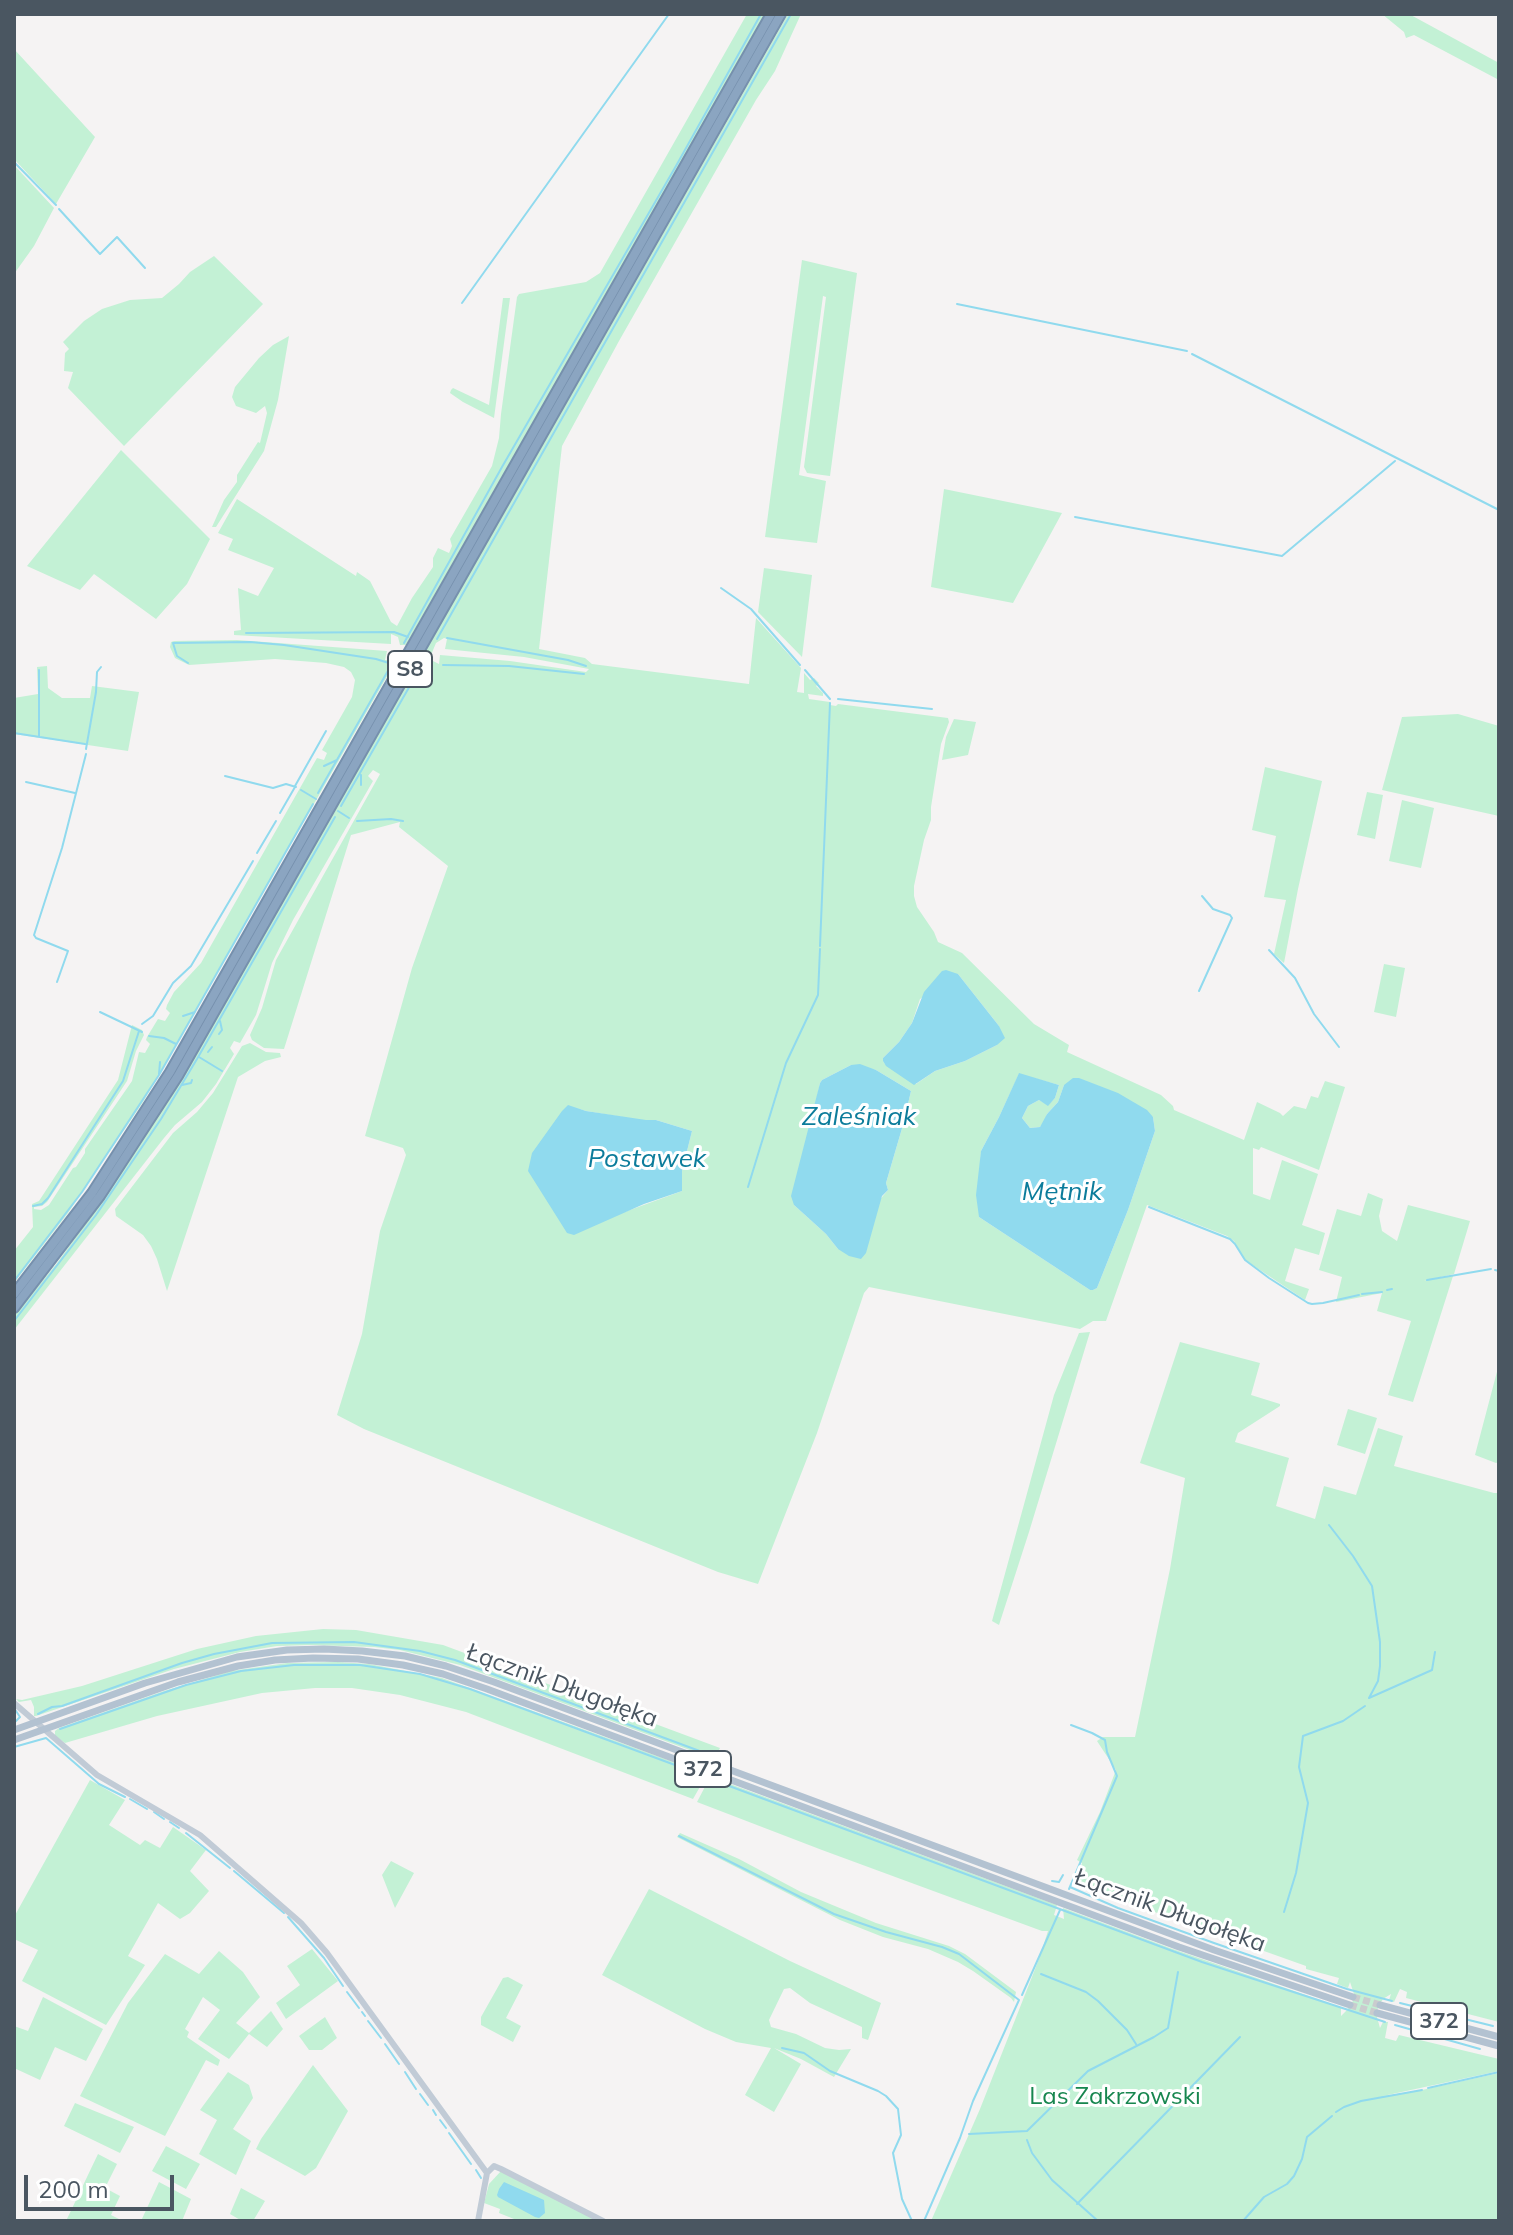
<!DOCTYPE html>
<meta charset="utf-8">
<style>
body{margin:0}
#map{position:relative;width:1513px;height:2235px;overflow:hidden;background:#f5f3f3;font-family:Mulish,sans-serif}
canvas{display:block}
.frame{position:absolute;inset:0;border:16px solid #4a5661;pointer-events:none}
.scale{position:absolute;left:24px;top:2175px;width:150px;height:36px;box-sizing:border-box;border:4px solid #4a5661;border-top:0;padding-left:10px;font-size:24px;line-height:28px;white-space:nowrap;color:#4a5661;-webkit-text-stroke:6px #fff;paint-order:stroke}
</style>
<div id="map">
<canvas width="1513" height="2235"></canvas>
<div class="frame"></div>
<div class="scale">200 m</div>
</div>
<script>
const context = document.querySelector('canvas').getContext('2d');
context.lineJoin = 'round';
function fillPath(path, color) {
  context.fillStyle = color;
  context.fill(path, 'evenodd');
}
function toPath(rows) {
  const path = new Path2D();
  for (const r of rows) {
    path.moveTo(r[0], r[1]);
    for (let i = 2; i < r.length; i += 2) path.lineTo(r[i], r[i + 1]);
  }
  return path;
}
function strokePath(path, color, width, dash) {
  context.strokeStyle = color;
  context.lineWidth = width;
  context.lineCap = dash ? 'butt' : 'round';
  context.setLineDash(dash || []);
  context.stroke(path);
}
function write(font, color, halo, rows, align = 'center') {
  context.font = font + ' Mulish,sans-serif';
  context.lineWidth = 6;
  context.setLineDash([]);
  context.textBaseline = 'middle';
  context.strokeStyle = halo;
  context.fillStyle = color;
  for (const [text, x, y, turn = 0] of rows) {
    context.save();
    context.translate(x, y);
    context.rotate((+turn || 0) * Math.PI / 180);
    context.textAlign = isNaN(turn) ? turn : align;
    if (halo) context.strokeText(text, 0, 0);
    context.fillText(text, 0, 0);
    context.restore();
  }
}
const green = toPath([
 [747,14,765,14,406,645,400,645,398,637,391,634,391,644,234,635,234,631,241,630,238,588,258,596,274,568,228,550,233,539,218,533,237,499,356,576,357,572,370,581,391,622,397,626,412,598,433,567,433,558,438,548,449,553,452,546,450,539,492,466,499,438,501,414,517,297,519,294,586,282,600,273],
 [788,14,801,14,775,71,756,100,619,341,562,446,539,649,585,658,592,664,749,684,756,618,801,668,797,692,804,693,804,673,810,680,814,678,819,683,816,686,823,693,823,696,808,694,809,699,830,702,830,705,836,706,838,704,948,718,949,722,941,744,931,807,931,820,924,840,914,886,914,896,917,907,934,932,938,942,962,953,1034,1024,1069,1045,1067,1052,1161,1095,1173,1106,1174,1110,1244,1140,1257,1102,1280,1113,1283,1116,1294,1106,1306,1109,1311,1096,1318,1098,1325,1081,1345,1087,1319,1170,1261,1147,1259,1150,1253,1148,1253,1194,1270,1200,1282,1160,1318,1174,1302,1225,1325,1233,1319,1255,1295,1248,1285,1281,1309,1289,1305,1300,1245,1260,1234,1241,1227,1236,1147,1205,1106,1321,1093,1321,1080,1329,869,1287,864,1293,817,1433,758,1584,718,1572,364,1429,337,1415,362,1334,380,1231,406,1155,403,1148,365,1136,412,968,448,866,399,827,400,822,351,835,284,1049,264,1048,252,1040,250,1035,262,1008,276,960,380,774,373,770,368,776,373,781,293,920,272,963,256,1015,240,1043,234,1041,230,1048,234,1054,216,1084,202,1102,175,1125,164,1138,14,1330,14,1316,57,1263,106,1196,187,1070],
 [444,638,447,639,445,649,524,657,589,669,586,672,510,661,440,655,439,664,433,661,431,655,436,643],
 [958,974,999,1026,997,1045,965,1061,935,1071,916,1084,884,1063,883,1058,899,1042,912,1023,920,999],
 [851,1065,876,1070,911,1091,903,1125,886,1183,888,1190,838,1249,826,1234,794,1205,820,1083,822,1080],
 [1019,1074,1059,1085,1055,1098,1048,1105,1039,1100,1028,1106,1022,1118,1030,1128,1040,1127,1044,1122,1047,1114,1058,1102,1064,1085,1153,1117,1155,1131,1128,1210,1097,1288,1093,1290,1090,1290,979,1217,981,1151,999,1117],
 [568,1106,586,1111,646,1121,656,1120,692,1131,682,1171,682,1191,567,1233],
 [1382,14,1409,14,1499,63,1499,80,1414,35,1406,38,1404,32],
 [14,49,95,137,56,204,14,159],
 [14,165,54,208,34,246,14,274],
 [214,256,263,304,124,446,68,388,73,372,64,371,65,353,69,349,63,342,84,321,102,309,130,300,162,298,179,284,190,272],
 [802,260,857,273,830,476,807,473,804,467,826,297,823,296,799,475,826,481,817,543,765,537],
 [503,298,510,298,494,418,463,402,450,393,451,390,453,388,489,405],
 [289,336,278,400,264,451,216,527,212,527,224,500,237,482,237,475,258,442,260,443,267,413,265,406,256,413,236,406,232,397,235,387,259,358,273,345],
 [121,450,210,539,187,584,156,619,94,574,80,590,27,566],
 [944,489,1062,513,1013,603,931,587],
 [764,568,812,575,802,657,758,612],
 [237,640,387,651,385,660,387,660,393,658,396,652,401,652,143,1102,68,1213,14,1283,14,1251,33,1227,32,1204,39,1201,118,1080,132,1025,142,1030,144,1035,136,1051,127,1081,47,1202,42,1206,34,1207,34,1209,41,1210,49,1205,73,1168,76,1167,85,1153,85,1149,132,1081,139,1052,145,1053,150,1044,146,1040,147,1037,158,1019,165,1021,170,1013,166,1009,167,1005,174,992,201,963,317,758,324,760,327,753,322,750,352,697,355,680,351,672,344,667,326,663,275,659,189,665,175,658,170,647,171,642,174,641],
 [47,666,48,688,62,698,90,698,92,686,139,692,128,751,14,734,14,698,38,694,37,667],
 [1458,714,1499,726,1499,816,1382,790,1402,717],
 [954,719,976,722,968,755,942,760,946,737],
 [1265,767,1322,781,1298,889,1284,963,1274,954,1286,900,1264,897,1276,836,1252,830],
 [1367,792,1383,795,1375,839,1357,835],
 [1402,800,1434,808,1421,868,1389,861],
 [1384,964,1405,968,1396,1017,1374,1012],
 [250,1043,266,1052,280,1053,281,1057,265,1061,238,1077,167,1291,157,1259,151,1246,143,1235,116,1216,115,1209,173,1133,197,1112,213,1093,242,1046],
 [1368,1193,1383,1199,1379,1216,1382,1231,1397,1241,1408,1205,1470,1221,1454,1274,1423,1281,1453,1276,1413,1402,1388,1395,1411,1321,1377,1311,1382,1293,1336,1302,1342,1277,1319,1270,1337,1209,1361,1216],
 [1090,1332,1029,1532,999,1625,992,1621,1054,1395,1079,1333],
 [1180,1342,1260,1363,1251,1395,1280,1404,1280,1406,1238,1433,1235,1442,1289,1458,1276,1506,1315,1519,1324,1486,1356,1495,1378,1428,1403,1436,1394,1466,1494,1493,1499,1493,1499,2022,1406,1998,1407,1992,1400,1989,1394,2002,1389,2000,1391,1994,1383,1999,1378,2007,1377,2017,1380,2028,1383,2022,1388,2022,1385,2038,1396,2041,1399,2035,1499,2059,1499,2071,1383,2096,1422,2090,1499,2073,1499,2221,931,2221,980,2109,1039,1959,1048,1931,1042,1931,822,1850,697,1802,708,1781,714,1778,1057,1905,1054,1915,1064,1919,1063,1908,1170,1948,1346,2009,1341,2008,1341,2016,1346,2011,1353,2001,1354,1994,1350,1982,1348,1988,1337,1984,1339,1978,1306,1969,1306,1966,1076,1884,1082,1863,1077,1860,1100,1812,1116,1770,1097,1741,1103,1737,1135,1737,1170,1569,1185,1478,1140,1463],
 [1499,1364,1499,1462,1496,1463,1475,1455],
 [1348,1409,1377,1418,1365,1454,1337,1445],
 [323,1629,356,1630,443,1645,720,1748,714,1759,460,1665,400,1650,374,1647,310,1645,277,1646,240,1652,174,1669,36,1716,34,1716,34,1707,31,1700,19,1702,16,1699,22,1700,82,1686,197,1649,256,1636],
 [338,1662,369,1664,442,1678,704,1773,705,1778,693,1799,466,1712,400,1695,352,1688,315,1688,262,1693,157,1716,65,1743,55,1736,55,1731,59,1728,164,1691,231,1671,287,1663],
 [90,1780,125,1800,109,1825,140,1845,145,1840,160,1848,173,1827,206,1850,190,1871,209,1891,190,1913,180,1919,158,1903,128,1956,145,1965,106,2025,22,1981,38,1950,14,1939,14,1917],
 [680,1833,739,1859,801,1892,876,1923,949,1946,965,1954,1016,1992,1014,2002,1011,1998,973,1971,958,1962,928,1949,883,1937,840,1920,677,1837],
 [391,1861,414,1873,395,1908,382,1875],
 [649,1889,790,1961,881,2003,868,2040,862,2038,862,2027,810,2003,790,1988,784,1989,769,2020,771,2027,796,2034,825,2048,839,2050,851,2049,834,2077,801,2059,774,2048,801,2064,774,2112,745,2095,771,2048,736,2042,705,2029,602,1975],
 [312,1949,338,1981,286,2019,276,2003,300,1985,287,1966],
 [219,1951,243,1972,260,1997,236,2023,249,2033,271,2011,283,2029,267,2047,249,2034,229,2059,198,2039,220,2010,203,1997,185,2029,189,2032,187,2037,220,2060,218,2066,206,2060,165,2136,80,2096,128,2003,165,1954,199,1974],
 [508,1977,523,1985,506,2018,521,2026,513,2042,481,2025,481,2017,503,1978],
 [43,1997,103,2029,86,2061,55,2047,40,2080,14,2068,14,2026,28,2031],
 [325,2017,337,2038,322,2050,309,2050,299,2036],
 [313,2065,348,2111,316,2168,305,2176,256,2149,261,2139],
 [228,2072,249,2085,253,2098,233,2129,251,2141,236,2175,199,2154,217,2120,200,2110],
 [75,2103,134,2127,120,2153,64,2126],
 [166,2146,200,2164,186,2189,152,2171],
 [98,2154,117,2164,105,2188,120,2196,111,2215,123,2221,66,2221],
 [501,2171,598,2221,519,2221,499,2213,500,2209,484,2203,489,2184],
 [159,2182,191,2199,182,2221,141,2221],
 [241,2188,265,2201,253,2221,242,2221,230,2214]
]);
const water = toPath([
 [946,970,958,974,999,1026,1005,1038,997,1045,965,1061,935,1071,914,1085,886,1066,883,1061,883,1058,899,1042,912,1023,924,992,942,971],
 [860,1064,876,1070,911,1091,903,1125,886,1183,888,1190,882,1196,866,1253,861,1259,849,1256,838,1249,826,1234,794,1205,791,1196,820,1083,822,1080,851,1065],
 [1019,1073,1059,1085,1055,1098,1048,1106,1039,1100,1028,1106,1022,1118,1030,1128,1040,1127,1047,1114,1058,1102,1064,1085,1073,1078,1079,1078,1118,1093,1147,1110,1153,1117,1155,1131,1128,1210,1097,1288,1093,1290,1090,1290,979,1217,976,1195,981,1151,999,1117],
 [568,1105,586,1111,646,1120,656,1120,692,1131,682,1171,682,1191,644,1204,574,1235,567,1233,528,1171,532,1153,562,1111],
 [504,2182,544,2200,545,2213,539,2218,535,2217,498,2197,497,2195,499,2189]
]);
const stream = toPath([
 [14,162,56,205],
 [59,209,100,254,117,237,145,268],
 [462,303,669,14],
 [957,304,1187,351],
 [1192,354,1499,510],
 [1075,517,1282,556,1395,461],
 [721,588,751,609,800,665],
 [246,633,394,632,408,637],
 [447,638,568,660,586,666],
 [437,639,791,14],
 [404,643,502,467,676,166,761,14],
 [188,663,177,656,173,643,250,642,284,645,376,659,392,664],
 [443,665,509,666,584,674],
 [805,670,830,699],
 [838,699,932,709],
 [14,733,85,744],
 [39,736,39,670],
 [86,749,96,692,97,672,101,667],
 [324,766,337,760],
 [361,775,361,785],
 [225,776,273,788,286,784,296,787],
 [26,782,75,793],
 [295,786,326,731],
 [301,790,316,799],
 [318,793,393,662],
 [341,806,423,663],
 [338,811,349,818],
 [280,813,295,787],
 [357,821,391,819,403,821],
 [257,853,276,821],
 [820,946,830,703],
 [1269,950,1295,978,1314,1014,1339,1047],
 [57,982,68,951,36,938,34,935,62,848,86,754],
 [1199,991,1232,918,1230,915,1213,909,1202,896],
 [100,1012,142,1032],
 [183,1016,195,1012],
 [142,1024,153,1016,173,983,191,966,253,861],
 [219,1034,222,1030,220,1021],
 [149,1036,164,1038,176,1044],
 [208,1052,212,1047],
 [199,1057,222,1071],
 [159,1074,160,1062],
 [182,1085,191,1083,192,1080],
 [748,1187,786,1063,818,995,820,949],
 [33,1206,42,1204,48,1198,123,1081,139,1031],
 [1149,1207,1230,1239,1235,1244,1245,1260,1269,1278,1308,1303,1312,1304,1323,1303,1359,1295],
 [1495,1270,1499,1271],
 [1427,1280,1491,1269],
 [14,1281,82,1192,159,1075,313,804],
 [1387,1290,1392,1289],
 [1362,1294,1382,1292],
 [14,1321,96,1215,161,1119,197,1059,335,817],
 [1329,1525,1353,1556,1372,1586,1380,1642,1380,1666,1378,1681,1369,1698],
 [1369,1698,1432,1670,1435,1652],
 [14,1708,20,1717,14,1723],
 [38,1714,52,1707,62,1706,182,1663,214,1654,272,1643,354,1642,420,1651,455,1660,713,1756],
 [60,1729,186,1685,241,1671,294,1665,360,1665,420,1674,470,1689,702,1775],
 [14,1747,46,1738,99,1784,125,1797],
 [713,1780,1202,1962,1385,2022],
 [130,1799,147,1809],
 [154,1812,164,1819],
 [170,1822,179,1828],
 [186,1833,230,1868],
 [679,1836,834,1914,886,1932,942,1947,959,1954,1019,2000,973,2101,960,2138,924,2221],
 [234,1871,284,1913],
 [1052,1881,1059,1882,1063,1875],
 [1070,1887,1118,1908,1214,1943,1347,1989,1392,2001],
 [1069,1889,1117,1776,1107,1752,1105,1740,1092,1733,1071,1725],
 [1284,1912,1296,1873,1308,1803,1299,1767,1303,1736,1343,1721,1365,1706],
 [288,1917,324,1958,343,1986],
 [1041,1974,1086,1992,1098,2001,1127,2030,1136,2044],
 [347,1992,359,2008],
 [1022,1995,1060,1910],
 [1400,2003,1493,2026],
 [362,2012,365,2016],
 [368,2021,381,2038],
 [1395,2025,1480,2049],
 [385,2044,399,2064],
 [782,2048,804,2053,830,2071,878,2091,886,2096,898,2109,901,2135,893,2153,902,2199,912,2221],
 [405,2072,416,2089],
 [1428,2088,1499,2072],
 [420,2094,428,2105],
 [433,2110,436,2115],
 [1336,2112,1344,2107,1361,2101,1422,2090],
 [440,2120,446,2128],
 [449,2133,471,2164],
 [969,2134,1027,2131,1088,2071,1154,2037,1168,2028,1178,1972],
 [1027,2140,1032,2153,1052,2180,1098,2221],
 [476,2170,481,2178],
 [1077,2204,1240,2037],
 [1243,2221,1264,2197,1287,2184,1294,2176,1302,2159,1307,2137,1332,2116]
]);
const primaryTunnel = toPath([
 [1353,1997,1380,2005],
 [1350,2005,1377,2013]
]);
const secondary = toPath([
 [14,1703,97,1775,200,1835,301,1923,327,1953,487,2173],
 [487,2173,494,2166,501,2169,603,2221],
 [478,2221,487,2173]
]);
const primary = toPath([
 [14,1730,145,1683,237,1657,287,1650,324,1649,362,1651,405,1656,446,1666,494,1682,1214,1950,1353,1997],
 [14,1740,178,1682,238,1666,275,1660,313,1658,358,1659,403,1665,443,1674,487,1689,1179,1947,1350,2005],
 [1380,2005,1499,2037],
 [1377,2013,1499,2046]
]);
const highway = toPath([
 [14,1294,92,1193,170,1072,771,14],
 [14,1308,100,1196,178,1076,781,14]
]);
const shields = [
 [410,669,44],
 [703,1769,56],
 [1439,2021,56]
];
const shieldNames = [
 ["S8",410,669],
 ["372",703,1769],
 ["372",1439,2021]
];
const streetNames = [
 ["Łącznik Długołęka",562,1686,20],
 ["Łącznik Długołęka",1170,1911,20]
];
const parkNames = [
 ["Las Zakrzowski",1115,2097]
];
const waterNames = [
 ["Zaleśniak",859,1117],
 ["Postawek",647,1159],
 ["Mętnik",1062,1192]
];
fillPath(green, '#c3f1d5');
fillPath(water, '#90daee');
strokePath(stream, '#90daee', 2);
strokePath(primaryTunnel, '#caccce', 7, [7, 3.5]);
strokePath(highway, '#7690ad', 12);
strokePath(secondary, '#c1cbd6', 6);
strokePath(primary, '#b3c2d1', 7);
strokePath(highway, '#8ba5c1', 8);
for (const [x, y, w] of shields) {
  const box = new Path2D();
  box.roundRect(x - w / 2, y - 18, w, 36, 6);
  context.fillStyle = '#fff';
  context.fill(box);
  strokePath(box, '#4a5661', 2);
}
write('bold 22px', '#4a5661', null, shieldNames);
write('24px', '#4a5661', '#fff', streetNames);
write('24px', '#17864f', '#fff', parkNames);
write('italic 26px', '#0c7c9b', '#fff', waterNames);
</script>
